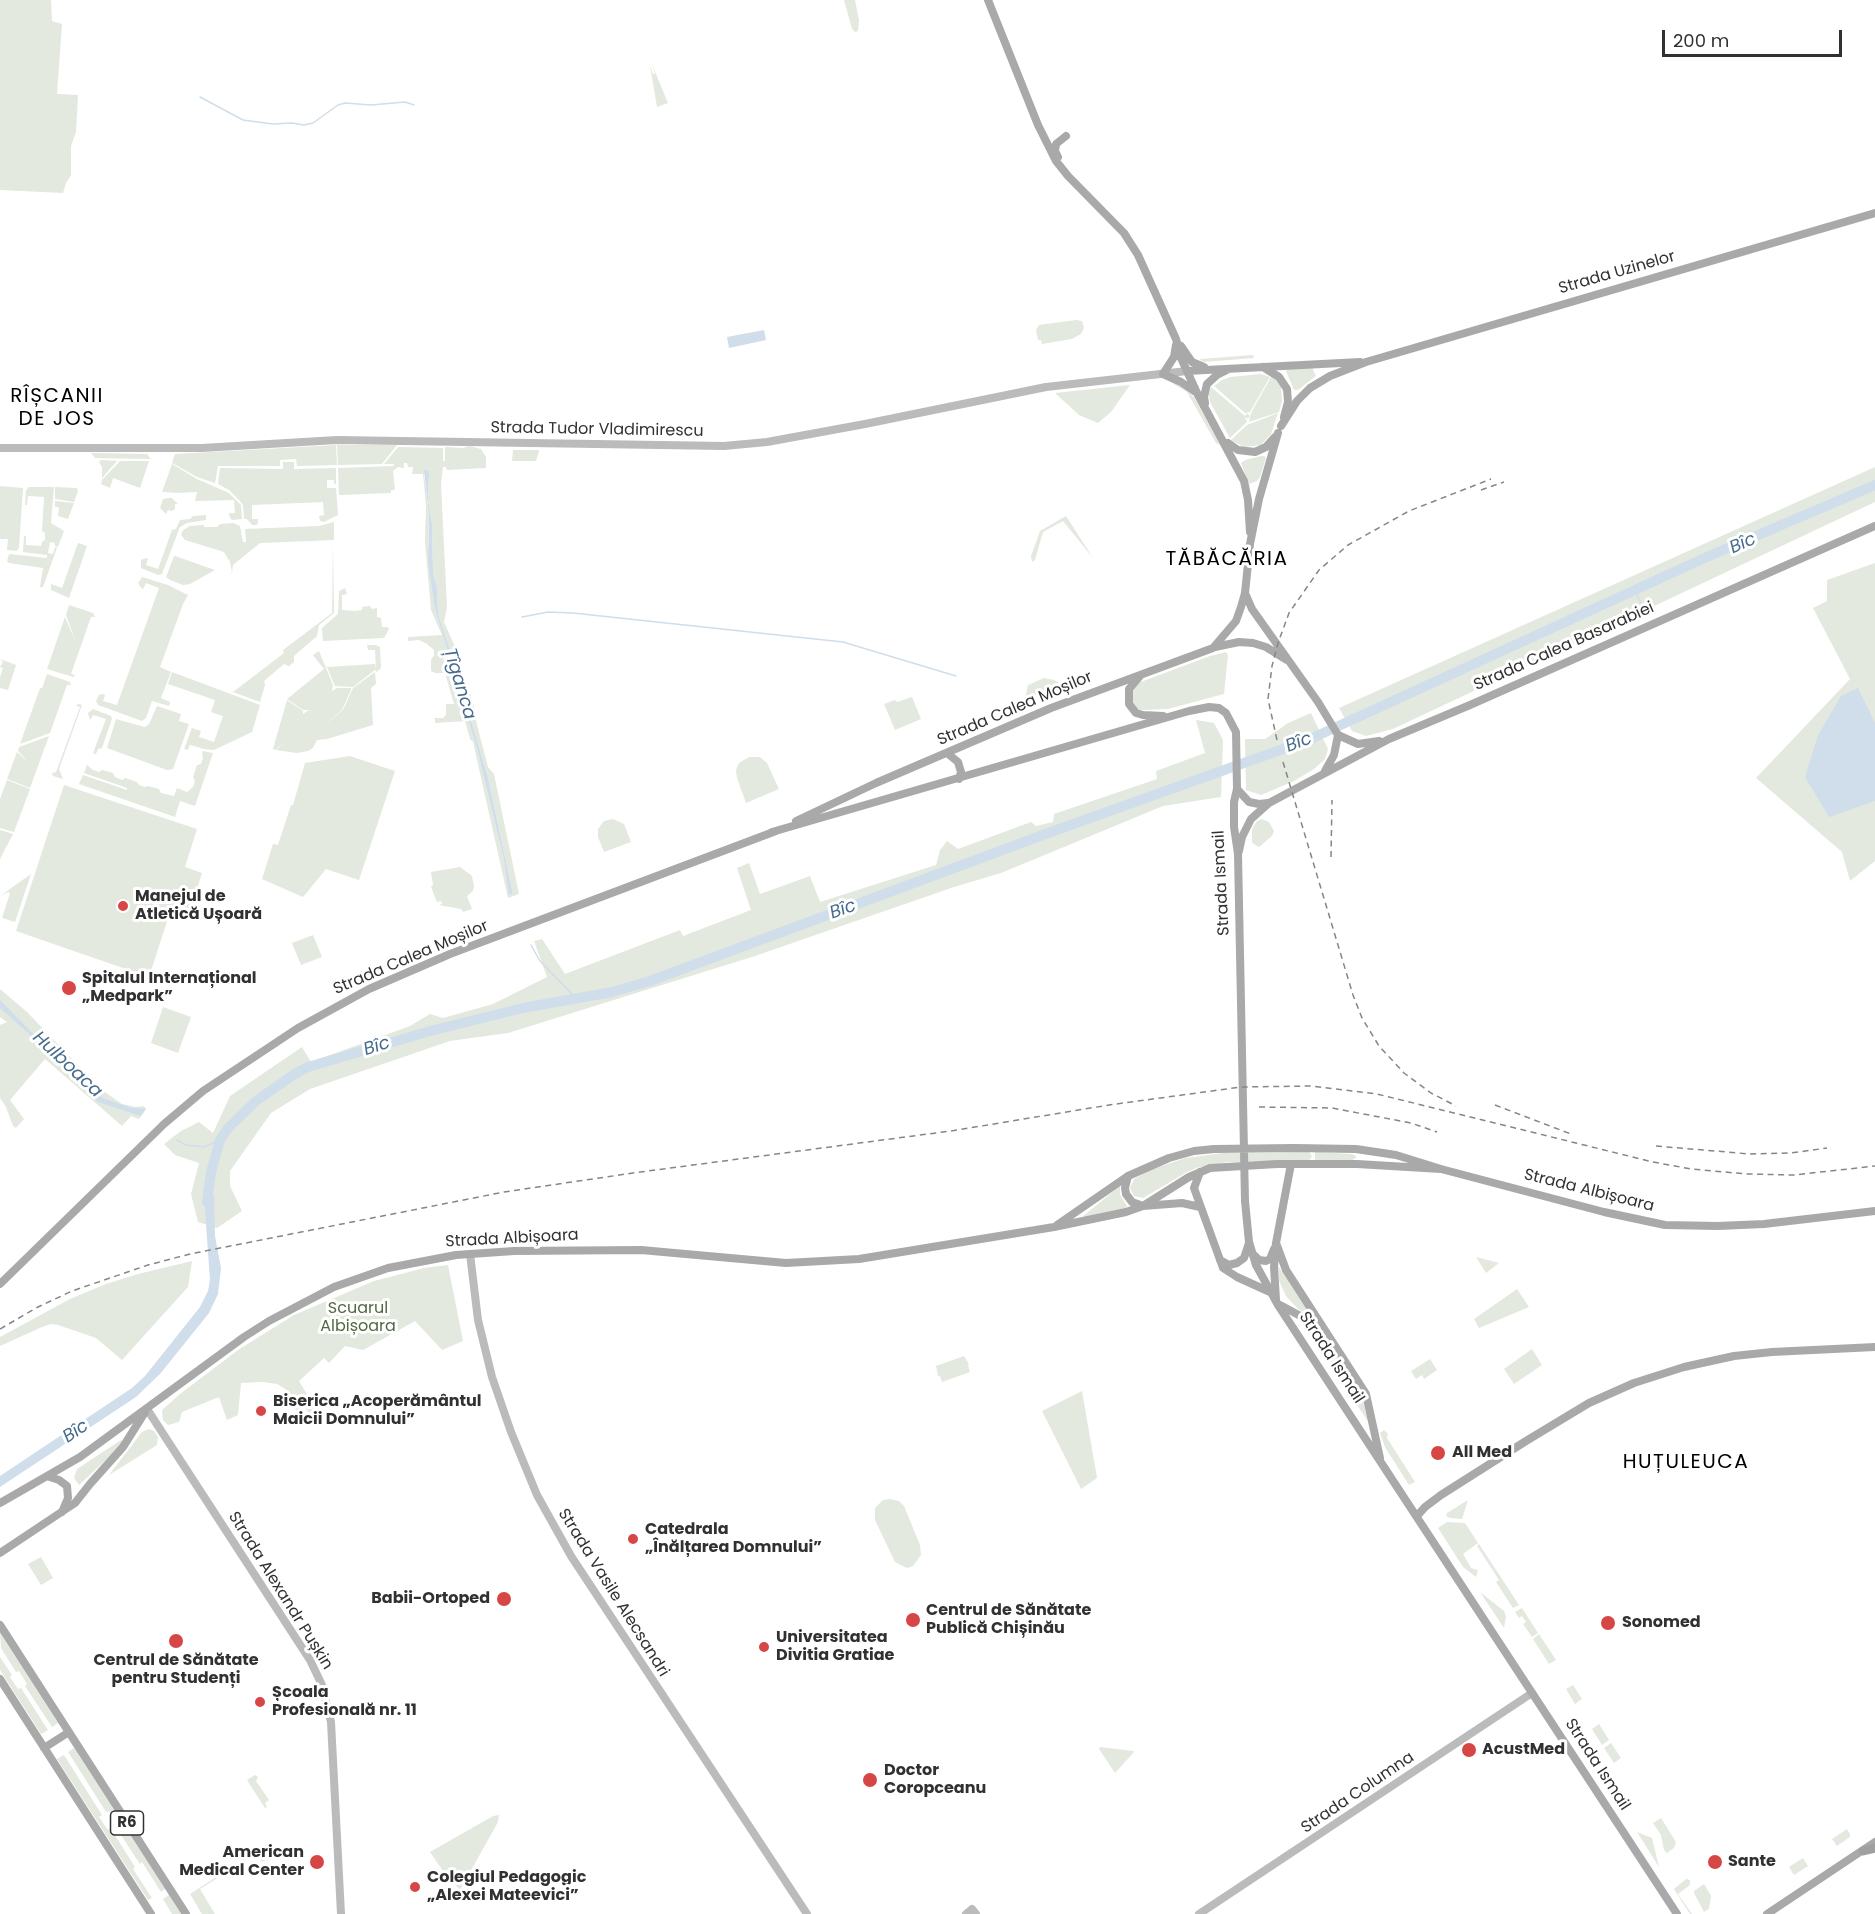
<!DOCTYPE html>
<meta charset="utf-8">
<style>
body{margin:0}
#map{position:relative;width:1875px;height:1914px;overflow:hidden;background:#fff;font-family:Poppins,sans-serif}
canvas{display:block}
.scale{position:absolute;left:1662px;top:30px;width:180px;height:27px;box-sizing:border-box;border:3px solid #313131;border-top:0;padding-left:8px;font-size:18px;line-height:21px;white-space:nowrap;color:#313131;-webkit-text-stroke:4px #fff;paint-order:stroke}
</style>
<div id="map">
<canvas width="1875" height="1914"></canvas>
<div class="scale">200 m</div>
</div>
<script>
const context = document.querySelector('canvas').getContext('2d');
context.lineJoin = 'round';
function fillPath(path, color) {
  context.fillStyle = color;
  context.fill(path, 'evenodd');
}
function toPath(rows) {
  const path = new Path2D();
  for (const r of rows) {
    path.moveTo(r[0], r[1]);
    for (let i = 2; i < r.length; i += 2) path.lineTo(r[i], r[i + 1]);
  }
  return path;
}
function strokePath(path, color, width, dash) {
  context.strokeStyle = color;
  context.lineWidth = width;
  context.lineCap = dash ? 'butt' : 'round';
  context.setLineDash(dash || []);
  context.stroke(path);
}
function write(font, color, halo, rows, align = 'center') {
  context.font = font + ' Poppins,sans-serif';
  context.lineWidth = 6;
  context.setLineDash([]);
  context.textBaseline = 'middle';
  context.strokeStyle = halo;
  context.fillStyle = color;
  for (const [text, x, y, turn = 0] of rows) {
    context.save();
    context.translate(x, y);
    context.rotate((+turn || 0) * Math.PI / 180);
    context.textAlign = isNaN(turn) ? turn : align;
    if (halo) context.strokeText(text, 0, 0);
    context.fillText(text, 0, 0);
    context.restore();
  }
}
const green = toPath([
 [0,0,51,0,52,21,62,24,57,94,78,95,76,132,71,146,71,175,66,183,63,193,0,190],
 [844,0,855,0,859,20,858,31,855,32,852,29],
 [651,62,668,103,657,107,650,66,653,74,655,74],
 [1076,320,1082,321,1084,328,1081,334,1072,339,1042,344,1041,340,1038,340,1036,330,1039,325],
 [1253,355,1254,358,1203,362,1200,359],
 [1312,367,1316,376,1298,390,1294,390,1286,371,1288,369],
 [1261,374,1270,377,1250,412,1245,413,1214,386,1222,380,1230,377],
 [1271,377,1276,380,1281,387,1282,401,1279,412,1249,422,1251,413],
 [1167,380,1182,387,1194,397,1220,445,1216,443,1187,392],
 [1130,385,1111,412,1098,423,1079,415,1055,393],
 [1211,387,1245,416,1247,413,1250,416,1248,419,1245,417,1247,422,1230,438,1210,402,1209,395],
 [1278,413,1271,434,1261,445,1244,447,1231,440,1247,425],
 [336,445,337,465,297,466,296,459,280,460,280,466,218,466,215,483,197,477,172,463,175,454],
 [337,445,397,445,382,464,338,465],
 [469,446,481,449,486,457,486,468,447,470,446,467,443,467,441,484,447,607,444,622,457,651,477,716,476,721,488,767,494,774,519,894,508,898,473,742,470,739,465,721,435,723,435,718,443,718,446,715,446,704,454,704,445,673,435,673,431,671,431,660,434,655,434,650,427,644,419,640,408,641,408,637,442,635,431,610,425,542,426,506,423,474,412,474,413,467,408,467,407,463,404,463,404,468,398,467,393,471,395,490,391,490,391,493,339,495,338,468,394,466,394,464,384,464,398,447,443,448,443,461,445,461,445,447,463,448],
 [429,473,428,500,432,523,433,573,437,588,438,614,454,662,488,778,513,894,510,895,504,860,477,749,435,609,428,543,429,516,424,474],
 [513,450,539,450,539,451,536,461,512,461],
 [91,453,147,454,151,459,95,458],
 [1261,456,1264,456,1266,458,1260,477,1257,481,1249,484,1241,463,1245,460],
 [101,460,117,461,102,478,102,467,99,462],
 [120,461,149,461,140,488,113,478,110,488,101,484,102,480],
 [283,462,294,462,294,469,336,468,336,484,334,484,334,480,327,480,327,488,336,488,338,515,324,522,320,521,319,516,324,515,323,502,252,505,252,519,258,519,258,522,257,525,252,525,247,519,244,519,243,505,239,500,229,490,218,484,220,468,283,469],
 [172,464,197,479,229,493,241,505,242,519,232,520,230,518,229,513,235,513,234,500,195,501,197,492,178,493,162,492],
 [1875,467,1875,502,1393,729,1366,736,1352,731,1339,708],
 [0,486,23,488,19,547,17,551,7,550,8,539,0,539],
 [29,487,54,487,51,523,64,531,58,547,55,546,55,543,50,542,48,553,53,554,55,547,57,548,43,587,40,587,43,568,9,563,7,561,9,554,47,558,47,555,23,552,24,536,26,536,26,545,41,546,42,542,45,540,45,533,42,531,44,497,28,496,27,505,25,505,26,490],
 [55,487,77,488,78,491,74,502,55,499],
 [168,498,172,498,178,504,175,504,175,509,172,511,168,510,166,514,160,508,163,499],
 [55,501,74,503,68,519,58,516,59,507,55,507],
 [206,515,206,520,187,523,180,527,162,574,158,575,141,568,141,560,146,558,148,559,146,565,158,569,172,530,176,529,180,520,190,519,193,516],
 [1066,516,1093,558,1063,521,1043,532,1035,560,1032,562,1031,556,1040,531],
 [334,522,334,540,260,543,233,565,232,573,229,577,232,572,230,562,224,552,185,540,181,535,183,530,190,526,204,525,204,527,217,527,220,524,233,523,240,526,243,542,246,542,245,529,319,526],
 [333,542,334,613,319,625,317,636,294,656,294,662,289,666,284,664,264,681,265,685,260,702,233,692,284,653,283,650,332,613],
 [78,543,87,546,69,598,51,590,51,584,62,588],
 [174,556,175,556,215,570,190,584,183,585,170,580,166,577],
 [1875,563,1875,861,1850,881,1842,852,1756,778,1850,679,1813,608,1827,601,1827,580],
 [142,577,168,585,188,595,183,604,160,667,171,672,161,698,170,702,169,706,152,701,146,718,142,721,98,705,96,701,99,695,103,694,105,695,103,701,117,705,159,588,146,583,143,589,141,588,138,583],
 [345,588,347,594,342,595,342,610,355,611,362,610,362,607,370,606,372,609,377,608,377,617,381,618,382,627,388,627,389,629,384,638,323,641,322,628,338,614,339,591],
 [69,605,93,613,95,617,91,617,71,674,75,675,73,677,47,669,65,617,76,643,66,615],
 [367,645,376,645,380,647,381,668,377,672,375,670,353,687,335,686,326,665,328,667,375,664,376,670,375,650,368,650],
 [319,651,333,685,332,691,337,688,351,688,351,690,342,710,319,729,343,710,353,688,375,672,376,684,371,688,373,725,327,739,317,740,313,748,308,751,297,753,276,750,288,740,275,750,273,749,287,700,303,711,303,714,309,710,303,710,287,699,324,669,313,655],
 [1226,652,1228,655,1224,694,1168,709,1141,710,1137,709,1132,702,1133,689,1138,683,1210,656],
 [0,659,16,665,8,690,0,688,0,677,3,668,0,667,3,662],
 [172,672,260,705,252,732,214,750,204,749,190,745,188,750,184,749,192,728,201,731,199,737,214,742,223,716,211,712,215,700,168,684],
 [47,674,70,682,71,685,67,685,50,733,20,744,40,688,42,688],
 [1044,678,1054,680,1062,685,1025,699,1028,685],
 [912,697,921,719,895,730,884,704,895,700,897,702],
 [78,704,82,705,59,769,63,779,53,776,52,773,56,772,80,707,76,706],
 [157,706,181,714,179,721,189,724,173,769,167,770,107,748,116,719,145,727,149,724],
 [93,709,111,716,112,719,102,748,98,749,96,754,93,753,106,719,93,715,90,720,88,713],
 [1311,713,1328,749,1325,759,1314,769,1294,781,1261,795,1246,790,1245,739,1265,739,1288,723],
 [1196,720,1214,723,1223,740,1221,797,1163,806,1001,873,954,887,755,956,508,1033,450,1041,310,1089,271,1113,230,1171,230,1186,242,1211,217,1228,198,1222,191,1194,199,1163,175,1155,164,1144,181,1131,199,1122,213,1133,230,1096,302,1047,311,1062,410,1026,430,1014,443,1018,493,1004,547,977,534,941,542,939,565,974,680,930,683,936,751,910,737,868,749,863,760,894,810,876,820,902,936,865,940,850,947,841,958,849,1031,822,1036,826,1053,822,1054,814,1157,779,1156,771,1205,753],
 [49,736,30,788,7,779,17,752,28,762,18,751,19,747],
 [202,751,213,753,195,806,180,801,175,817,79,784,83,775,127,790,127,788,84,773,87,765,93,770,99,772,102,770,113,773,115,777,122,780,125,778,137,782,139,785,145,787,148,786,159,789,161,793,174,796,177,788,187,792,193,787,195,781,193,777,197,765,201,764,203,758],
 [350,756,395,771,359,880,326,869,303,897,262,879,273,844,278,845,291,805,293,805,305,763],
 [749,757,760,757,767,763,779,789,746,803,737,778,736,770,739,763],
 [7,780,30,789,14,832,0,828,0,799],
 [64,785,197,829,185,867,202,873,190,911,172,906,149,977,16,931],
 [613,819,624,824,631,842,604,852,598,837,598,829,604,821],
 [1262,819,1269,822,1274,831,1272,836,1259,847,1252,843,1252,829,1257,821],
 [0,830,13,834,0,859],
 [460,867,472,876,474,886,473,891,467,896,472,909,463,912,461,909,439,905,442,904,441,901,437,902,431,887,433,885,431,872],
 [31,874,15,922,2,918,10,893,8,892,0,896],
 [313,935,322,957,301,965,292,943],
 [0,989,27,1012,102,1090,122,1104,136,1107,144,1106,146,1109,139,1119,131,1116,122,1126,45,1059,10,1100,24,1119,16,1128,13,1126,6,1107,0,1098,0,1025,7,1022,0,1017],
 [163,1007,191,1017,178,1053,151,1043],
 [1309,1152,1312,1156,1309,1161,1228,1162,1199,1167,1187,1172,1143,1198,1134,1196,1130,1188,1134,1179,1150,1170,1185,1158,1223,1153],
 [1315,1152,1352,1154,1357,1157,1352,1160,1315,1160],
 [1120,1186,1120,1195,1127,1206,1126,1208,1082,1217],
 [1476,1257,1499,1263,1486,1273],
 [192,1261,188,1287,122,1360,96,1338,58,1325,51,1324,42,1327,0,1346,0,1337,70,1299,106,1284,138,1274],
 [448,1265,463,1341,442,1350,415,1321,363,1350,345,1346,329,1363,324,1358,299,1381,321,1418,316,1420,303,1406,298,1414,293,1402,294,1400,287,1390,277,1384,263,1382,241,1383,238,1415,227,1420,219,1397,182,1412,179,1422,168,1425,163,1420,162,1410,180,1394,238,1350,294,1315,374,1281,424,1268],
 [1278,1266,1279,1267,1311,1316,1298,1309,1286,1296,1279,1281],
 [1517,1289,1529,1307,1479,1328,1474,1319],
 [1304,1322,1317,1330,1327,1340,1327,1359],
 [1330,1344,1358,1388,1341,1377,1330,1360],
 [1532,1349,1542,1365,1514,1384,1504,1369],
 [964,1356,969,1364,968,1365,970,1372,942,1382,940,1376,938,1376,936,1366],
 [1430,1359,1437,1370,1424,1379,1422,1375,1416,1379,1411,1371],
 [1342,1382,1361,1393,1368,1420,1367,1420],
 [1082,1391,1097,1478,1081,1489,1042,1411],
 [149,1429,154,1431,158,1437,157,1445,109,1475,142,1432],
 [1384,1430,1388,1434,1387,1438,1415,1482,1409,1485,1385,1447,1380,1433],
 [121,1440,122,1442,111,1455,79,1485,74,1478,77,1469],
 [890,1499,899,1501,904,1506,920,1545,921,1555,913,1566,907,1568,895,1562,875,1520,875,1508,883,1500],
 [1468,1500,1462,1519,1450,1518,1446,1516,1447,1513],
 [1447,1522,1465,1523,1478,1543,1463,1554,1471,1568,1478,1570,1476,1577,1463,1567,1438,1528],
 [1479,1544,1519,1605,1513,1608,1496,1582,1499,1580,1477,1546],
 [41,1557,53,1578,41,1585,28,1564],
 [1480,1592,1504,1611,1506,1617,1504,1628],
 [1522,1608,1538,1633,1532,1637,1523,1624,1526,1622,1522,1616,1519,1618,1515,1612],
 [0,1633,58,1723,52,1727,25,1686,27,1684,19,1671,16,1672,1,1648],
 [1539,1634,1556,1660,1549,1664,1533,1639],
 [0,1657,12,1675,10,1677,18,1689,21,1688,48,1730,41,1734,0,1670],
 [1573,1685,1582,1699,1575,1704,1566,1689],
 [1599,1724,1609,1740,1602,1745,1592,1729],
 [1611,1743,1621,1758,1614,1763,1604,1748],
 [1100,1747,1133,1751,1134,1752,1115,1773,1099,1749],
 [74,1748,165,1889,161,1892,142,1862,140,1864,115,1826,118,1824,109,1811,106,1812,68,1752],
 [64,1755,102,1815,99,1817,108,1830,111,1829,135,1867,133,1869,152,1898,148,1900,57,1759],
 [255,1775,258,1777,256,1781,269,1800,265,1803,267,1807,265,1808,247,1780],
 [499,1815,498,1822,460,1890,443,1871,430,1852,493,1816],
 [1661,1818,1676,1842,1674,1848,1667,1853,1664,1850,1661,1835,1653,1823],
 [1847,1829,1850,1834,1850,1837,1837,1846,1832,1839],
 [1637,1832,1652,1838,1659,1867],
 [261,1848,265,1850,263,1852,268,1859,262,1862,256,1854,200,1889,215,1914,202,1914,190,1894],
 [1803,1858,1808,1866,1794,1875,1789,1867],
 [1686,1879,1690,1880,1690,1885,1678,1894,1692,1914,1690,1914,1674,1889],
 [1704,1884,1711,1896,1709,1909,1704,1912,1694,1893,1694,1891],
 [169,1895,181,1914,172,1914,163,1899]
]);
const water = toPath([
 [764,330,766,340,729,348,727,337],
 [424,470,428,470,429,473,428,500,432,523,433,573,437,588,438,614,454,662,488,778,513,894,509,895,504,860,477,749,435,609,428,561,429,516],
 [1858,688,1875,723,1875,801,1829,817,1805,777,1818,735,1841,696],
 [0,1000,37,1038,98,1091,102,1098,132,1108,146,1109,141,1116,98,1102,90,1095,90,1091,86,1086,75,1079,73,1073,56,1063,53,1055,0,1008],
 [208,1189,214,1197,215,1236,221,1268,218,1294,209,1313,160,1374,136,1397,0,1487,0,1476,132,1388,145,1376,200,1307,208,1291,210,1280,205,1210,205,1198]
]);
const stream = toPath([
 [200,97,243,120,273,124,292,123,304,125,313,123,338,105,345,103,371,105,405,102,414,105],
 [1635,591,1642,605],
 [522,617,548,612,573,613,843,642,956,676],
 [531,945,540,961,575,997],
 [67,1069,74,1076],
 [82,1083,90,1090],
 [177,1140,186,1145,204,1147,220,1140]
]);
const river = toPath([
 [207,1202,211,1172,220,1140,228,1128,256,1101,293,1075,308,1067,430,1031,523,1008,612,992,650,981,1051,832,1308,740,1709,556,1875,485]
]);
const secondary = toPath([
 [0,448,202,448,337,440,724,446,767,442,865,424,1046,387,1187,371],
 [470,1254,478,1320,492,1377,511,1432,537,1495,571,1556,807,1914],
 [147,1409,310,1660,322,1685,331,1722,341,1914],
 [966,1914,972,1909,976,1914],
 [1199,1914,1532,1693]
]);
const primary = toPath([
 [988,0,1038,125,1056,161,1068,176,1124,233,1138,255,1176,339,1181,358,1197,393,1244,481,1248,500,1250,532],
 [1058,157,1055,151,1056,144,1066,136],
 [1176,345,1174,357,1163,374,1181,382,1194,391],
 [1181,346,1192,362,1204,367],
 [1263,367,1279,377,1287,389,1288,402,1284,417],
 [1187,371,1360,362],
 [1205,403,1204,397,1207,384,1217,375,1227,370],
 [1281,426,1297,401,1310,388,1330,376,1366,362,1875,213],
 [1228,443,1238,450,1255,452,1266,447,1275,437],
 [1245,593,1252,609,1318,702,1338,735,1334,755,1325,771],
 [1215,647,1239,642,1253,643,1266,647,1287,660],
 [1140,676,1129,689,1129,704,1136,713,1143,715,1163,716],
 [1338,735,1358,744,1379,741],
 [947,753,958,762,961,772,959,779],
 [1237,789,1249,802,1259,804,1268,803],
 [796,821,876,783,1051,708,1213,648,1236,621,1241,607,1245,593,1250,544,1259,499,1278,433],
 [772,832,1189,711,1209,707,1219,708,1226,713,1236,732,1237,789,1234,802,1234,827,1238,854,1245,1201,1249,1242,1256,1265,1278,1305,1382,1464,1677,1914],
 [1239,851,1242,837,1251,819,1269,803,1389,739,1470,705,1875,526],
 [1200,1172,1194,1188,1223,1268,1237,1277,1270,1292],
 [1128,1176,1125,1188,1126,1194,1132,1202,1143,1206,1182,1203,1200,1207],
 [1057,1225,1128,1176,1169,1158,1194,1151,1214,1149,1294,1148,1356,1149,1396,1155,1441,1169,1604,1212,1665,1225,1718,1226,1764,1224,1875,1211],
 [1276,1243,1286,1270,1366,1394,1380,1458],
 [1254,1255,1259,1260,1266,1261,1270,1259,1274,1249],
 [1220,1260,1229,1265,1237,1263,1244,1258,1249,1243],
 [0,1284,164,1124,203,1091,298,1028,369,989,450,954,776,831],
 [1276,1300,1274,1267,1276,1243,1291,1164],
 [1280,1305,1321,1327],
 [47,1476,59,1480,67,1486,68,1498,62,1512],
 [0,1503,80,1457,244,1337,269,1321,334,1287,388,1268,456,1255,514,1251,641,1250,786,1263,859,1259,1054,1227,1126,1212,1143,1206,1189,1177,1210,1168,1277,1164,1357,1164,1441,1169],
 [1417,1516,1425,1507,1441,1495,1526,1441,1589,1403,1634,1383,1684,1367,1734,1356,1772,1352,1875,1347],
 [0,1553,75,1503,90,1484,123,1447,145,1412],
 [0,1625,186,1914],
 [0,1679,151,1914],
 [44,1748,69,1732],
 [1767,1914,1875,1842]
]);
const trunk = toPath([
 [1863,1851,1875,1848]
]);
const rail = toPath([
 [1481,490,1504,482],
 [1277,740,1268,699,1272,666,1278,643,1289,613,1319,570,1348,545,1409,511,1491,479],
 [1283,762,1353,995,1362,1018,1379,1046,1404,1073,1431,1093,1456,1106],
 [1331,857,1332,800],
 [1495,1105,1571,1134],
 [1259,1107,1332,1108,1411,1123,1437,1132],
 [1656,1146,1750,1154,1791,1153,1827,1148],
 [0,1329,38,1307,72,1291,148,1265,190,1254,504,1192,633,1173,951,1131,1109,1105,1241,1087,1310,1086,1377,1094,1653,1162,1691,1169,1747,1174,1794,1175,1875,1166]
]);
const markers = [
 [123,906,6,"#d64645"],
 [69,988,8,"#d64645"],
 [261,1411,6,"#d64645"],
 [1438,1453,8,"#d64645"],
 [633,1539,6,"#d64645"],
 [504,1599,8,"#d64645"],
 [913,1620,8,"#d64645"],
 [1608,1623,8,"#d64645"],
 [176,1641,8,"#d64645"],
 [764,1647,6,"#d64645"],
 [260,1702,6,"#d64645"],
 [1469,1750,8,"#d64645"],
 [870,1780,8,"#d64645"],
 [317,1862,8,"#d64645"],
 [1715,1862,8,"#d64645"],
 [415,1887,6,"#d64645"]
];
const shields = [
 [127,1823,33]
];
const shieldNames = [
 ["R6",127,1823]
];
const streetNames = [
 ["Strada Uzinelor",1617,273,-16],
 ["Strada Tudor Vladimirescu",597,430,1],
 ["Strada Calea Basarabiei",1564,647,-24],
 ["Strada Calea Moșilor",1015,709,-23],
 ["Strada Ismail",1222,883,-93],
 ["Strada Calea Moșilor",411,958,-23],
 ["Strada Albișoara",1589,1191,14],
 ["Strada Albișoara",512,1239,-3],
 ["Strada Ismail",1331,1358,57],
 ["Strada Alexandr Pușkin",280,1591,58],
 ["Strada Vasile Alecsandri",613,1593,58],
 ["Strada Ismail",1597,1765,57],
 ["Strada Columna",1358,1793,-34]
];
const poiNames = [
 ["Manejul de",135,897],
 ["Atletică Ușoară",135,915],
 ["Spitalul Internațional",82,979],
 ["„Medpark”",82,997],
 ["Biserica „Acoperământul",273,1402],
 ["Maicii Domnului”",273,1420],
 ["All Med",1452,1453],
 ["Catedrala",645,1530],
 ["„Înălțarea Domnului”",645,1548],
 ["Babii-Ortoped",490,1599,"right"],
 ["Centrul de Sănătate",926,1611],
 ["Publică Chișinău",926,1629],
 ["Sonomed",1622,1623],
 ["Universitatea",776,1638],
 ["Divitia Gratiae",776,1656],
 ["Centrul de Sănătate",176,1661,"center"],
 ["pentru Studenți",176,1679,"center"],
 ["Școala",272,1693],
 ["Profesională nr. 11",272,1711],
 ["AcustMed",1482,1750],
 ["Doctor",884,1771],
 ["Coropceanu",884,1789],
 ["American",304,1853,"right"],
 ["Medical Center",304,1871,"right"],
 ["Sante",1728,1862],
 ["Colegiul Pedagogic",427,1878],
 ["„Alexei Mateevici”",427,1896]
];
const parkNames = [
 ["Scuarul",358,1309],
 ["Albișoara",358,1327]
];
const waterNames = [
 ["Bîc",1743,544,-24],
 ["Țîganca",459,684,73],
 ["Bîc",1299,743,-21],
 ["Bîc",843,910,-20],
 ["Bîc",377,1047,-18],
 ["Hulboaca",67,1065,43],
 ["Bîc",76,1432,-33]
];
const quarterNames = [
 ["RÎȘCANII",57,397],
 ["DE JOS",57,420],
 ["TĂBĂCĂRIA",1227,560],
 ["HUȚULEUCA",1686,1463]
];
fillPath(green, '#e3e9de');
fillPath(water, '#cfdeea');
strokePath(stream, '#cfdeea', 1.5);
strokePath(river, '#cfdeea', 10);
strokePath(secondary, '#bbb', 8);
strokePath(primary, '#a9a9a9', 8);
strokePath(trunk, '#a0a0a0', 9);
strokePath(rail, '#868686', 1.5, [6, 4.5]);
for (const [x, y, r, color] of markers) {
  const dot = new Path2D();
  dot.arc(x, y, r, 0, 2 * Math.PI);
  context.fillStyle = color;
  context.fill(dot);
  strokePath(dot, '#fff', 2);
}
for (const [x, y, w] of shields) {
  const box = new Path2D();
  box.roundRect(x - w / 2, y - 12, w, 24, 4.5);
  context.fillStyle = '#fff';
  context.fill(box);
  strokePath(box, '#313131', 1.5);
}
write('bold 15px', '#313131', null, shieldNames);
write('16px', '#313131', '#fff', streetNames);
write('bold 16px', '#313131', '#fff', poiNames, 'left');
write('16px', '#516942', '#fff', parkNames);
write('italic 18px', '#466c8d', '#fff', waterNames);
context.letterSpacing = '1.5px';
write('20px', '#000', '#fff', quarterNames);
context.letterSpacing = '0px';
</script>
